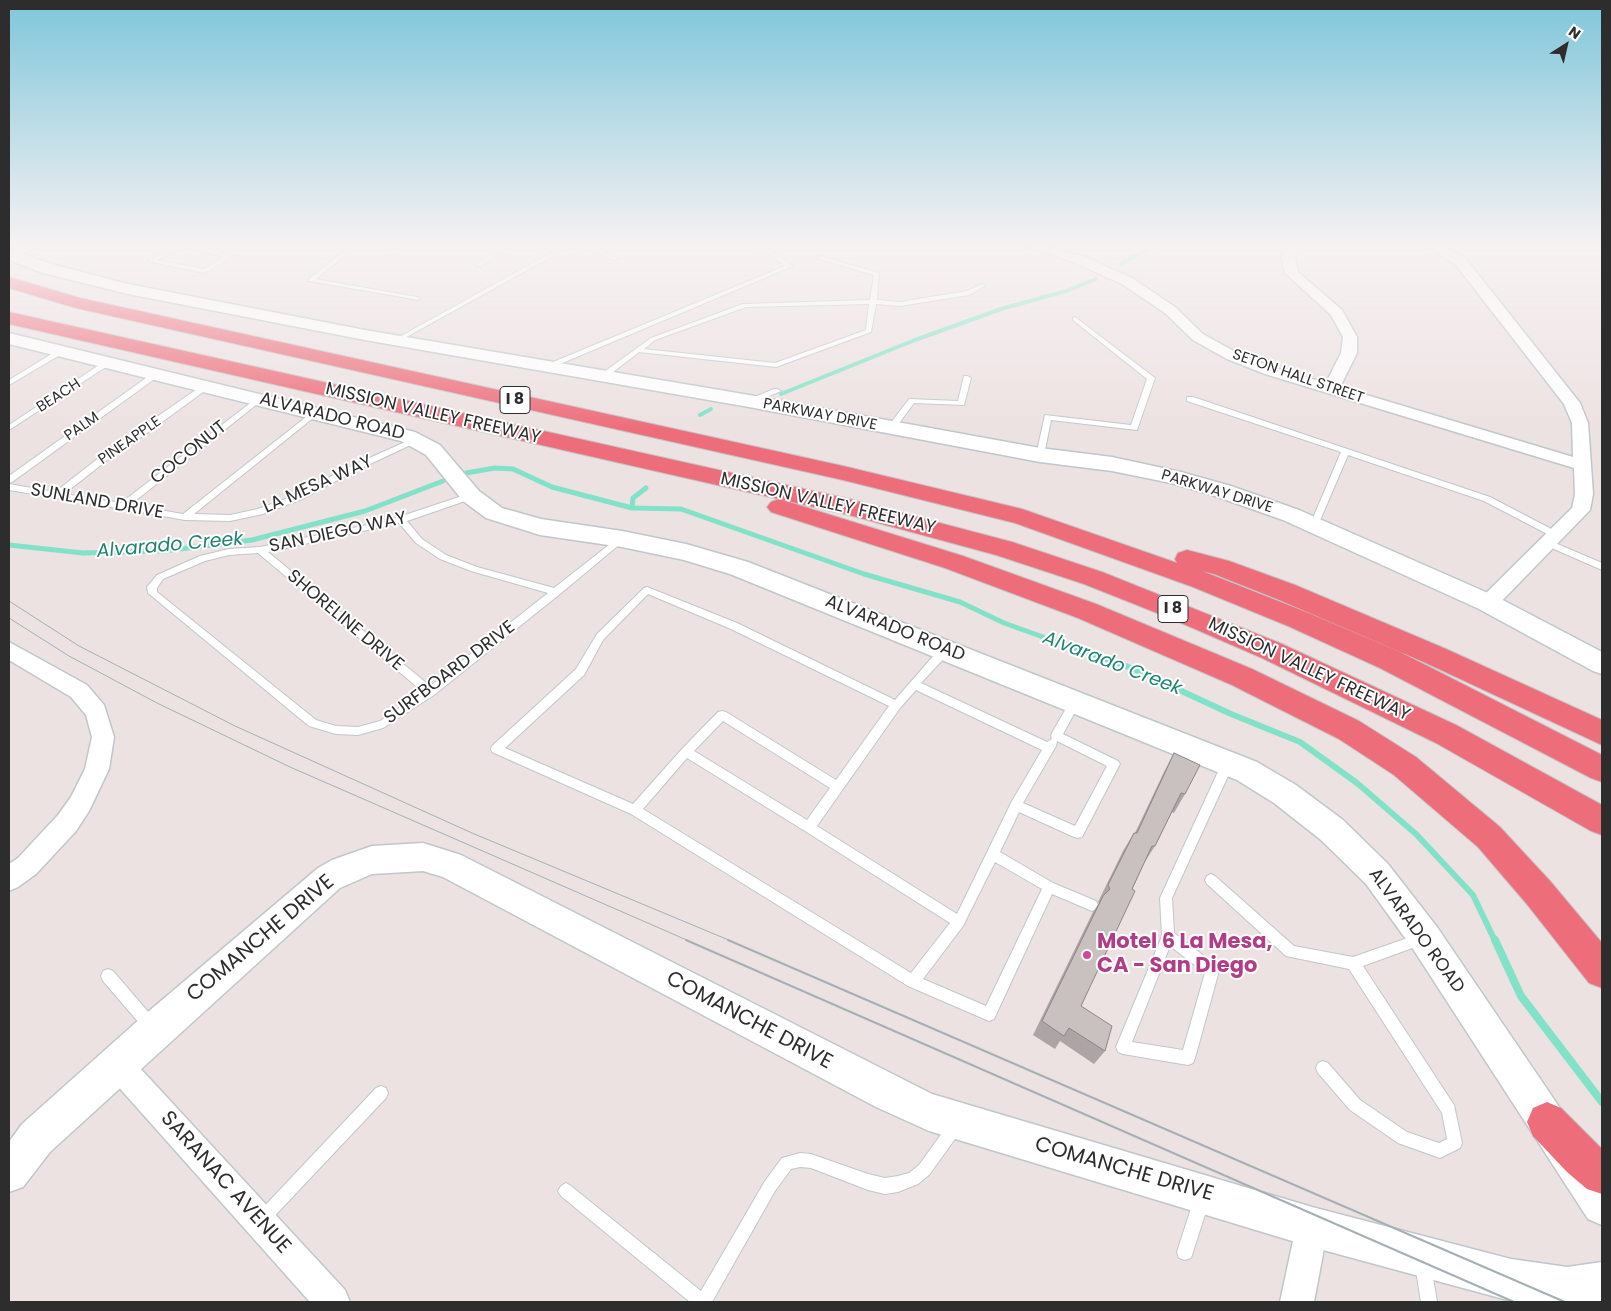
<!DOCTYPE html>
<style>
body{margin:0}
#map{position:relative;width:1611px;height:1311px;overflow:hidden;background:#ede2e2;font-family:Poppins,sans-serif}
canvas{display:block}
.frame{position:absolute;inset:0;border:10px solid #2d2d2d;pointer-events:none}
.north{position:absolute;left:1541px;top:20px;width:50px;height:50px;-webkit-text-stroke:4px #fff;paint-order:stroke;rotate:35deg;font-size:14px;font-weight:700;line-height:20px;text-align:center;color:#2d2d2d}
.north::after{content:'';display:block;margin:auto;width:18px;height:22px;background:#2d2d2d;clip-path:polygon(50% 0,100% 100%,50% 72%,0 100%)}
</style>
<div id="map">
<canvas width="1611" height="1311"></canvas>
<div class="frame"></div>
<div class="north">N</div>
</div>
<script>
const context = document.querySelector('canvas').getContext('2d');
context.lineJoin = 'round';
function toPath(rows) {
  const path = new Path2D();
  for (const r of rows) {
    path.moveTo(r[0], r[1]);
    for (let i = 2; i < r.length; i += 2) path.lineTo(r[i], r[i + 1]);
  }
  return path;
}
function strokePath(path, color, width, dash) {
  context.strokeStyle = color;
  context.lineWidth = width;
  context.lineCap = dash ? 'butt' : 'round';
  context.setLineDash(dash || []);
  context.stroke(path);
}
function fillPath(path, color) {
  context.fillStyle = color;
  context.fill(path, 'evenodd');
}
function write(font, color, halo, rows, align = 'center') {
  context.font = font + ' Poppins,sans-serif';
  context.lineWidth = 4;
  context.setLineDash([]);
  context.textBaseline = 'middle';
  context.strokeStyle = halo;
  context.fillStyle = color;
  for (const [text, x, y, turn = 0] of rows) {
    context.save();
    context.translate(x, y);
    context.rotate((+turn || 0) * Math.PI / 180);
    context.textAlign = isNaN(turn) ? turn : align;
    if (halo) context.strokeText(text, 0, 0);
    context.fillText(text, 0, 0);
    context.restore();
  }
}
const streamFar3 = toPath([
 [1121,264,1152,246],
 [781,394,915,340,1001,309,1066,291,1096,279],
 [700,415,711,409]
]);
const streamFar2 = toPath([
 [466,473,495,468,513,469,552,487,632,508,681,509,864,574,960,602,1004,623,1085,652],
 [632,508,633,498,646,488],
 [9,545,83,553,164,551,252,540,365,511,443,481]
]);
const streamFar1 = toPath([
 [1082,650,1134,669,1231,714,1300,742,1357,783,1416,834,1473,895,1495,941]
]);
const stream = toPath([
 [1495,940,1521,996,1602,1102]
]);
const service = toPath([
 [179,246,199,246,232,256,205,273,147,261,179,246],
 [187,247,188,247,224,257,204,269,157,260,187,247],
 [350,246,357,246,316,279,417,297,420,299,419,300,309,281,309,279,350,246],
 [388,246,395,246,390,250,387,248,388,246],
 [502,246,510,246,481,266,477,266,477,264,502,246],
 [563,246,571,246,399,341,394,340,563,246],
 [580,246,590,246,619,259,614,260,580,246],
 [758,246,766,246,793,266,548,369,541,367,785,266,758,246],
 [820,256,879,273,877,300,900,302,967,291,982,284,985,286,969,295,900,306,876,304,871,332,776,367,639,352,604,379,601,379,597,377,651,338,743,304,870,300,874,275,818,259,817,258,820,256],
 [869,304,866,330,775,363,644,349,655,340,746,307,869,304],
 [1075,317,1155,378,1137,430,1051,420,1044,455,1040,458,1037,457,1036,455,1045,415,1131,425,1147,379,1073,320,1073,318,1075,317],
 [58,350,65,352,9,385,9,380,58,350],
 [105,361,112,363,9,430,9,425,105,361],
 [153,373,160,375,12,482,9,483,9,476,153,373],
 [964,376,967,376,971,378,964,405,914,403,894,430,888,430,887,428,909,399,958,401,964,376],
 [203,385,209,385,210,387,143,436,115,454,64,494,121,503,258,397,261,397,261,401,130,505,183,514,315,410,318,410,318,414,194,514,230,515,258,509,294,496,345,469,414,438,417,438,421,440,351,473,300,500,263,514,230,521,185,520,124,509,120,511,116,508,9,490,9,484,55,492,109,450,203,385],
 [774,389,777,389,781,391,752,403,746,403,745,401,774,389],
 [1187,397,1193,397,1490,497,1559,533,1560,535,1559,537,1553,537,1484,501,1348,455,1318,525,1317,527,1311,527,1310,525,1341,452,1187,401,1187,397],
 [471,493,475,496,474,498,407,521,422,539,446,555,477,567,554,588,619,537,625,537,626,539,560,594,434,695,383,728,358,735,336,734,309,726,148,593,147,587,157,575,200,556,229,549,260,547,387,521,471,493],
 [399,523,416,543,440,559,471,571,548,593,430,686,268,552,399,523],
 [258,553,423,692,380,721,358,727,336,726,316,720,157,592,157,588,163,579,205,561,229,555,258,553],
 [1548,540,1602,563,1602,570,1545,545,1544,543,1548,540],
 [647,587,737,623,895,700,942,646,950,646,951,649,950,652,921,683,1047,742,1052,739,1051,736,1052,733,1072,698,1080,698,1081,701,1063,734,1118,761,1120,764,1082,837,1078,838,1074,837,1019,812,1000,852,1053,883,1096,901,1098,905,1096,909,1092,911,1052,894,994,1019,989,1021,908,986,631,814,492,752,491,749,492,746,576,669,597,634,644,588,647,587],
 [648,594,731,629,889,706,836,780,726,712,722,711,718,712,682,749,633,804,505,748,584,675,603,640,648,594],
 [916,690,1042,750,1012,801,957,914,817,826,900,708,916,690],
 [723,721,830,788,807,820,694,751,723,721],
 [1057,741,1107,766,1075,826,1023,803,1056,746,1057,741],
 [687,758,805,831,950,923,911,973,643,809,687,758],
 [995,862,1042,889,986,1006,923,979,963,926,995,862],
 [1228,758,1232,760,1234,763,1172,898,1174,933,1217,966,1219,971,1195,1058,1193,1063,1188,1065,1123,1054,1118,1052,1116,1047,1162,936,1160,898,1222,763,1224,760,1228,758],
 [1170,946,1205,973,1183,1050,1132,1042,1170,946],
 [1211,874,1215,876,1294,946,1353,957,1422,933,1426,935,1428,939,1426,943,1363,966,1454,1105,1462,1143,1460,1148,1440,1158,1398,1143,1350,1110,1318,1073,1316,1068,1318,1063,1323,1061,1328,1063,1360,1100,1407,1132,1439,1143,1447,1139,1442,1113,1349,969,1286,956,1207,884,1205,880,1207,876,1211,874],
 [108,969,113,971,156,1021,158,1026,156,1031,151,1033,146,1031,103,981,101,976,103,971,108,969],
 [381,1086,386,1088,388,1093,386,1098,267,1224,262,1227,257,1224,254,1219,257,1214,376,1088,381,1086],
 [955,1120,960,1122,962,1127,960,1132,929,1175,918,1184,898,1192,885,1194,868,1190,811,1168,800,1167,791,1169,775,1191,712,1302,690,1302,561,1196,558,1191,561,1186,566,1183,571,1186,701,1291,765,1181,782,1158,800,1153,811,1154,868,1174,885,1178,898,1176,909,1173,919,1165,950,1122,955,1120],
 [1202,1191,1207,1194,1210,1199,1193,1252,1191,1258,1185,1260,1179,1258,1177,1252,1194,1199,1197,1194,1202,1191],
 [1423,1257,1429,1259,1431,1265,1437,1302,1421,1302,1415,1265,1417,1259,1423,1257]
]);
const minor = toPath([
 [21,246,40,246,9,259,9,251,21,246],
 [1028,246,1049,246,1085,257,1132,278,1175,307,1203,334,1237,353,1275,368,1326,383,1341,353,1343,337,1331,315,1285,273,1281,256,1289,246,1302,246,1295,256,1298,272,1342,310,1357,337,1357,353,1340,387,1573,457,1572,423,1564,404,1456,265,1428,246,1444,246,1466,259,1580,403,1588,423,1593,494,1590,510,1495,608,1488,610,1481,608,1478,603,1481,598,1572,508,1575,494,1574,468,1265,374,1227,359,1193,340,1165,313,1122,284,1075,263,1028,246],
 [9,642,87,685,104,705,114,737,109,769,89,811,76,831,36,874,18,887,9,891,9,864,18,858,58,815,71,797,85,769,92,737,86,715,71,697,9,660,9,642],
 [117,1049,127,1054,345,1290,350,1302,310,1302,107,1074,102,1064,107,1054,117,1049],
 [1312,1211,1324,1215,1328,1227,1314,1302,1280,1302,1296,1227,1300,1215,1312,1211]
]);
const tertiary = toPath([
 [9,250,55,265,128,284,365,330,749,395,1040,448,1112,457,1181,472,1231,486,1299,510,1497,597,1602,652,1602,674,1593,671,1479,609,1283,520,1215,496,1171,483,1112,471,1040,462,749,407,365,340,128,294,43,273,9,260,9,250],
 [9,333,415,432,440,445,479,491,502,508,541,519,622,531,686,544,748,562,1257,762,1296,785,1343,820,1388,864,1437,927,1602,1170,1602,1225,1588,1219,1413,949,1366,884,1321,840,1274,803,1237,780,730,574,684,560,622,547,540,535,486,518,463,501,426,455,401,441,9,344,9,333],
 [423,843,461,855,932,1094,1312,1207,1511,1259,1567,1267,1602,1262,1602,1302,1511,1301,1312,1247,929,1131,876,1107,443,877,423,871,372,874,340,888,50,1152,23,1187,9,1192,9,1142,22,1124,142,1017,318,868,332,860,372,846,423,843]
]);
const motorway = toPath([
 [9,277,80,298,843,466,1022,509,1177,563,1175,559,1178,553,1187,550,1229,561,1295,585,1446,649,1602,720,1602,745,1426,663,1277,599,1214,574,1202,571,1306,612,1400,652,1602,755,1602,782,1591,778,1380,668,1288,626,1193,587,1015,523,843,480,76,308,9,288,9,277],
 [9,312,849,499,1012,542,1102,572,1282,644,1456,725,1602,805,1602,835,1591,831,1436,743,1262,658,1172,619,1084,584,996,555,849,515,9,324,9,312],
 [779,499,963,556,1096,604,1252,669,1359,721,1416,757,1500,827,1550,881,1602,943,1602,988,1589,983,1526,903,1478,847,1394,775,1339,739,1232,685,1078,618,945,568,771,512,767,507,771,502,779,499],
 [1547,1102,1561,1108,1602,1149,1602,1194,1587,1189,1567,1172,1533,1136,1527,1122,1533,1108,1547,1102]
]);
const tramFar1 = toPath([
 [9,601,79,646,235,726,472,833,731,941],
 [9,618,69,656,157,703,290,767,689,941]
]);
const tram = toPath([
 [686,940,1514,1302],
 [728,940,1565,1302]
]);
const wall = toPath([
 [1174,753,1185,794,1174,813,1172,812,1155,846,1144,863,1081,1006,1105,1051,1094,1064,1060,1041,1055,1049,1033,1035,1093,912,1099,903,1098,902,1123,851,1134,833,1135,833,1164,772]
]);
const building = toPath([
 [1174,753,1200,765,1185,794,1181,793,1155,846,1152,846,1132,889,1135,891,1081,1006,1112,1026,1105,1051,1069,1028,1064,1036,1042,1021,1103,896,1110,889,1108,885,1134,833,1137,833,1174,753]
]);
const markers = [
 [1087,955,5,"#d1479c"]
];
const farStreetnames = [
 ["SETON HALL STREET",1298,377,19],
 ["BEACH",59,396,-33],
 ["PARKWAY DRIVE",820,415,11],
 ["PALM",82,427,-35],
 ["PINEAPPLE",130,441,-35],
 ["PARKWAY DRIVE",1217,492,17]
];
const shields = [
 [515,400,30],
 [1173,609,30]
];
const shieldNames = [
 ["I 8",515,400],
 ["I 8",1173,609]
];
const streetNames = [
 ["MISSION VALLEY FREEWAY",433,414,13],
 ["ALVARADO ROAD",332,417,14],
 ["COCONUT",189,453,-38],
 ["LA MESA WAY",318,485,-24],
 ["SUNLAND DRIVE",97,502,10],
 ["MISSION VALLEY FREEWAY",828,504,13],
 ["SAN DIEGO WAY",338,533,-12],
 ["SHORELINE DRIVE",345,621,40],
 ["ALVARADO ROAD",895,629,22],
 ["MISSION VALLEY FREEWAY",1309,670,25],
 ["SURFBOARD DRIVE",450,673,-37],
 ["ALVARADO ROAD",1416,931,54]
];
const waterNames = [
 ["Alvarado Creek",170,546,-5],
 ["Alvarado Creek",1112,664,21]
];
const nearStreetnames = [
 ["COMANCHE DRIVE",261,939,-40],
 ["COMANCHE DRIVE",749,1021,28],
 ["COMANCHE DRIVE",1124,1170,16],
 ["SARANAC AVENUE",225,1183,48]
];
const nearHotelnames = [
 ["Motel 6 La Mesa,",1097,943],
 ["CA - San Diego",1097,967]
];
strokePath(streamFar3, '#81e2c8', 4);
strokePath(streamFar2, '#81e2c8', 5);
strokePath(streamFar1, '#81e2c8', 6);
strokePath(stream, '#81e2c8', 8);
strokePath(service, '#bfc7ca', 2);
strokePath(minor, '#bfc7ca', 3);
strokePath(tertiary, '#bfc7ca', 3);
strokePath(motorway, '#c4c4c4', 2);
fillPath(service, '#fff');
fillPath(minor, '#fff');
fillPath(tertiary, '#fff');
fillPath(motorway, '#ed6d7a');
strokePath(tramFar1, '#a4b0b5', 1);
strokePath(tram, '#a4b0b5', 2);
fillPath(wall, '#ada5a5');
fillPath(building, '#c9c0c0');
strokePath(building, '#8d8686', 1);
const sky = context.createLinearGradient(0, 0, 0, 430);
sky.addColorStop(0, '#7fc6db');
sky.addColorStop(0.57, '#f7f2f2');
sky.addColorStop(1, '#f7f2f200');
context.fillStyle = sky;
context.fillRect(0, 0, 1611, 430);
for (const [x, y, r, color] of markers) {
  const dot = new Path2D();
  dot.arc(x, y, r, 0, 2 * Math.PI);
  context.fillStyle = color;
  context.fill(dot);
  strokePath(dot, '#fff', 2);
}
write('15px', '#2d2d2d', '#fff', farStreetnames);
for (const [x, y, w] of shields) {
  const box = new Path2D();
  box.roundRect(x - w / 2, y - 13.5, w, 27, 4);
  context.fillStyle = '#fff';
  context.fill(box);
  strokePath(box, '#2d2d2d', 1);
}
write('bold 16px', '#2d2d2d', null, shieldNames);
write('18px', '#2d2d2d', '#fff', streetNames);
write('italic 19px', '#1d8470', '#fff', waterNames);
write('21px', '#2d2d2d', '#fff', nearStreetnames);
write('bold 21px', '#b23c85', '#fff', nearHotelnames, 'left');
</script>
